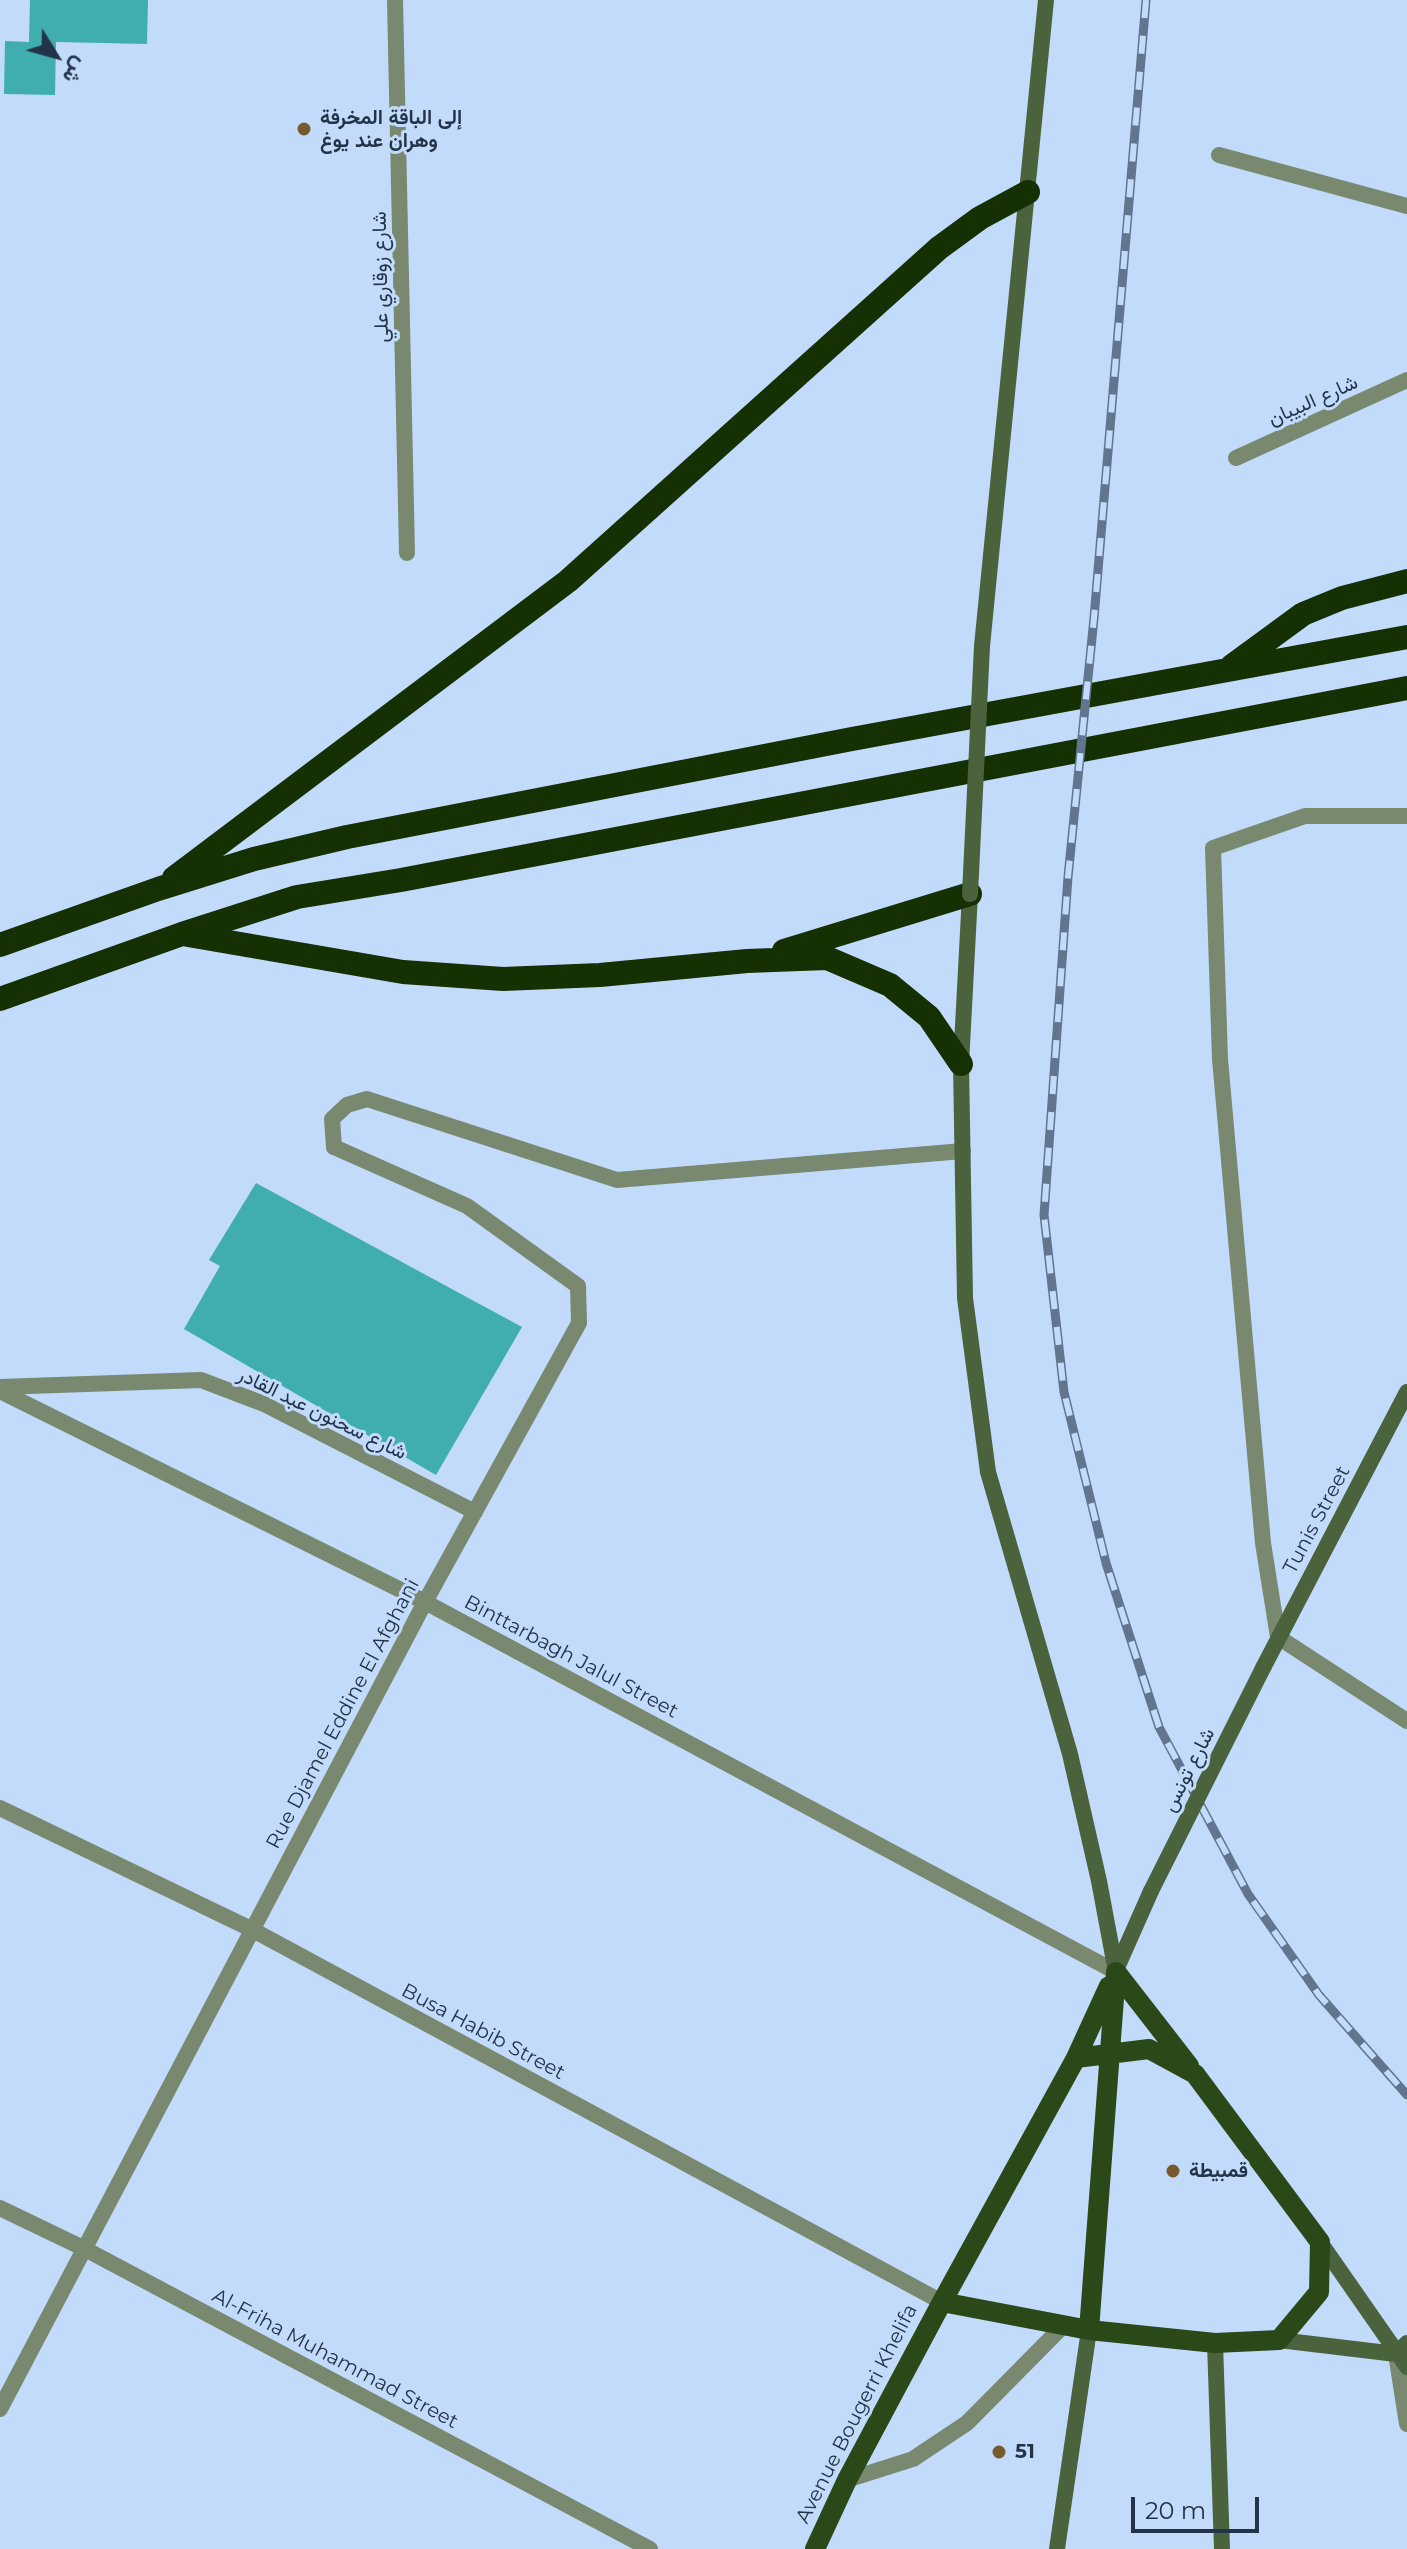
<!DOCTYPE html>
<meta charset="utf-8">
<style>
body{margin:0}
#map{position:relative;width:1407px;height:2549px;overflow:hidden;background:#c2dbfb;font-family:Montserrat,Vazirmatn,sans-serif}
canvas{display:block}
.north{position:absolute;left:16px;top:16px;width:80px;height:80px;-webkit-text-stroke:6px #c2dbfb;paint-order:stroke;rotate:127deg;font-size:22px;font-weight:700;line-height:32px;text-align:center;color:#233348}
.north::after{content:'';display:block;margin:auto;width:28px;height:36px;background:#233348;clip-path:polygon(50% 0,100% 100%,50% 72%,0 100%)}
.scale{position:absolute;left:1131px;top:2497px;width:128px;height:36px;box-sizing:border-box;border:4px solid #233348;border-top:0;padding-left:10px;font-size:24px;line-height:28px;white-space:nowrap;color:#233348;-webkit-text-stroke:6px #c2dbfb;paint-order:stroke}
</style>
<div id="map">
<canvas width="1407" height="2549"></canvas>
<div class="north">ش</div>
<div class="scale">20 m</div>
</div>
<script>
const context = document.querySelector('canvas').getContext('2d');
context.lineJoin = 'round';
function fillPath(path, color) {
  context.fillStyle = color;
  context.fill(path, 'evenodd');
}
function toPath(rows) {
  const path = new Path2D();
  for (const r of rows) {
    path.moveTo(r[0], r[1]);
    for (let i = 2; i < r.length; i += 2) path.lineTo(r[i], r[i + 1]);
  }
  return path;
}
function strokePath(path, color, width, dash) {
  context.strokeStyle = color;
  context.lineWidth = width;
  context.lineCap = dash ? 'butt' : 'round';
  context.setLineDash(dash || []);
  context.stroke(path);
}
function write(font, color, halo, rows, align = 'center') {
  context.font = font + ' Montserrat,Vazirmatn,sans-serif';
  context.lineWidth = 6;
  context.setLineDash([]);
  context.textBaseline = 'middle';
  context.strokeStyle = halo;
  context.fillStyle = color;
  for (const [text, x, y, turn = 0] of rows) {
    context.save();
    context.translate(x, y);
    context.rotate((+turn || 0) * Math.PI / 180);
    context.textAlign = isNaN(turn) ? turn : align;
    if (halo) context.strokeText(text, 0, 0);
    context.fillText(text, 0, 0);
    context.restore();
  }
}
const building = toPath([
 [30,0,148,0,147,44,56,42,55,95,4,94,5,41,29,42],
 [256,1183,522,1327,436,1475,184,1329,220,1266,209,1260]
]);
const lane = toPath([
 [334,1147,332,1119,347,1105,367,1099,617,1180,963,1151],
 [1278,1637,1263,1543,1220,1059,1213,848,1305,816,1407,816],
 [847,2480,913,2459,967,2423,1064,2325]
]);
const street = toPath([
 [395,0,407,553],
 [1219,155,1407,206],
 [1236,458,1407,380],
 [0,1387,201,1380,264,1404,475,1512],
 [0,1391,425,1602,1116,1972],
 [1278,1637,1407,1721],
 [0,1808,251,1929,942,2302],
 [0,2208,83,2248,650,2549],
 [1396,2354,1407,2424],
 [0,2409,425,1602,579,1323,578,1286,467,1206,334,1147]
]);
const secondary = toPath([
 [982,646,1046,0],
 [970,894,961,1064,965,1298,988,1472,1070,1754,1099,1881,1116,1972],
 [1263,1668,1407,1392],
 [1116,1970,1151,1891],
 [1320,2242,1407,2367],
 [1279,2340,1396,2354],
 [1215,2343,1222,2549],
 [1396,2354,1407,2343],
 [1057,2549,1089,2330]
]);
const primary = toPath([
 [1116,1972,1189,2066],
 [1076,2058,1109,1986],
 [1089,2330,1116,1972],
 [815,2549,847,2480,942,2302,1076,2058,1149,2049,1195,2074,1320,2242,1319,2292,1279,2340,1215,2343,1089,2330,942,2302]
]);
const highway = toPath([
 [1232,666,1303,614,1342,598,1407,581],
 [174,878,568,581,939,248,980,218,1028,192],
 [188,935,403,972,503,979,600,975,747,961,827,958,890,985,929,1017,961,1064],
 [0,945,158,889,254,859,347,837,852,739,1407,637],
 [784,951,970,894],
 [0,999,182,934,297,897,401,880,1407,688]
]);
const rail = toPath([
 [1146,0,1094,618,1068,877,1044,1215,1064,1392,1106,1563,1159,1727,1248,1894,1319,1995,1407,2095]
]);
const secondaryBridge = toPath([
 [970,894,982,646],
 [1151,1891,1263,1668]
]);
const markers = [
 [304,129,8,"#775a2e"],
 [1173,2171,8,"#775a2e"],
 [999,2452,8,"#775a2e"]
];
const poiNames = [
 ["إلى الباقة المخرفة",320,118],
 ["وهران عند يوغ",320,141],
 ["قمبيطة",1189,2171],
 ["51",1015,2452]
];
const streetNames = [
 ["شارع زوقاري علي",381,277,-91],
 ["شارع البيبان",1313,401,-24],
 ["شارع سحنون عبد القادر",322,1414,26],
 ["Tunis Street",1317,1520,-62],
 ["Binttarbagh Jalul Street",571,1657,28],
 ["Rue Djamel Eddine El Afghani",343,1714,-62],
 ["شارع تونس",1189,1770,-63],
 ["Busa Habib Street",483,2032,28],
 ["Al-Friha Muhammad Street",335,2359,28],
 ["Avenue Bougerri Khelifa",857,2414,-63]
];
fillPath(building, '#40adae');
strokePath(lane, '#78896f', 16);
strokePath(street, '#78896f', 16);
strokePath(secondary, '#4a633d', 16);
strokePath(primary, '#2a4818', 20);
strokePath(highway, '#153002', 24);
strokePath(rail, '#61758e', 9);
strokePath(rail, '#c2dbfb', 6, [18]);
strokePath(secondaryBridge, '#4a633d', 16);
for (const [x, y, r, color] of markers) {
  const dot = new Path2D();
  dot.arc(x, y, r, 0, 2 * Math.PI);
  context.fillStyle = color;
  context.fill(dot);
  strokePath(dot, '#c2dbfb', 3);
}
write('bold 20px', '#233348', '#c2dbfb', poiNames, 'left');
write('20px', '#233348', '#c2dbfb', streetNames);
</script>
